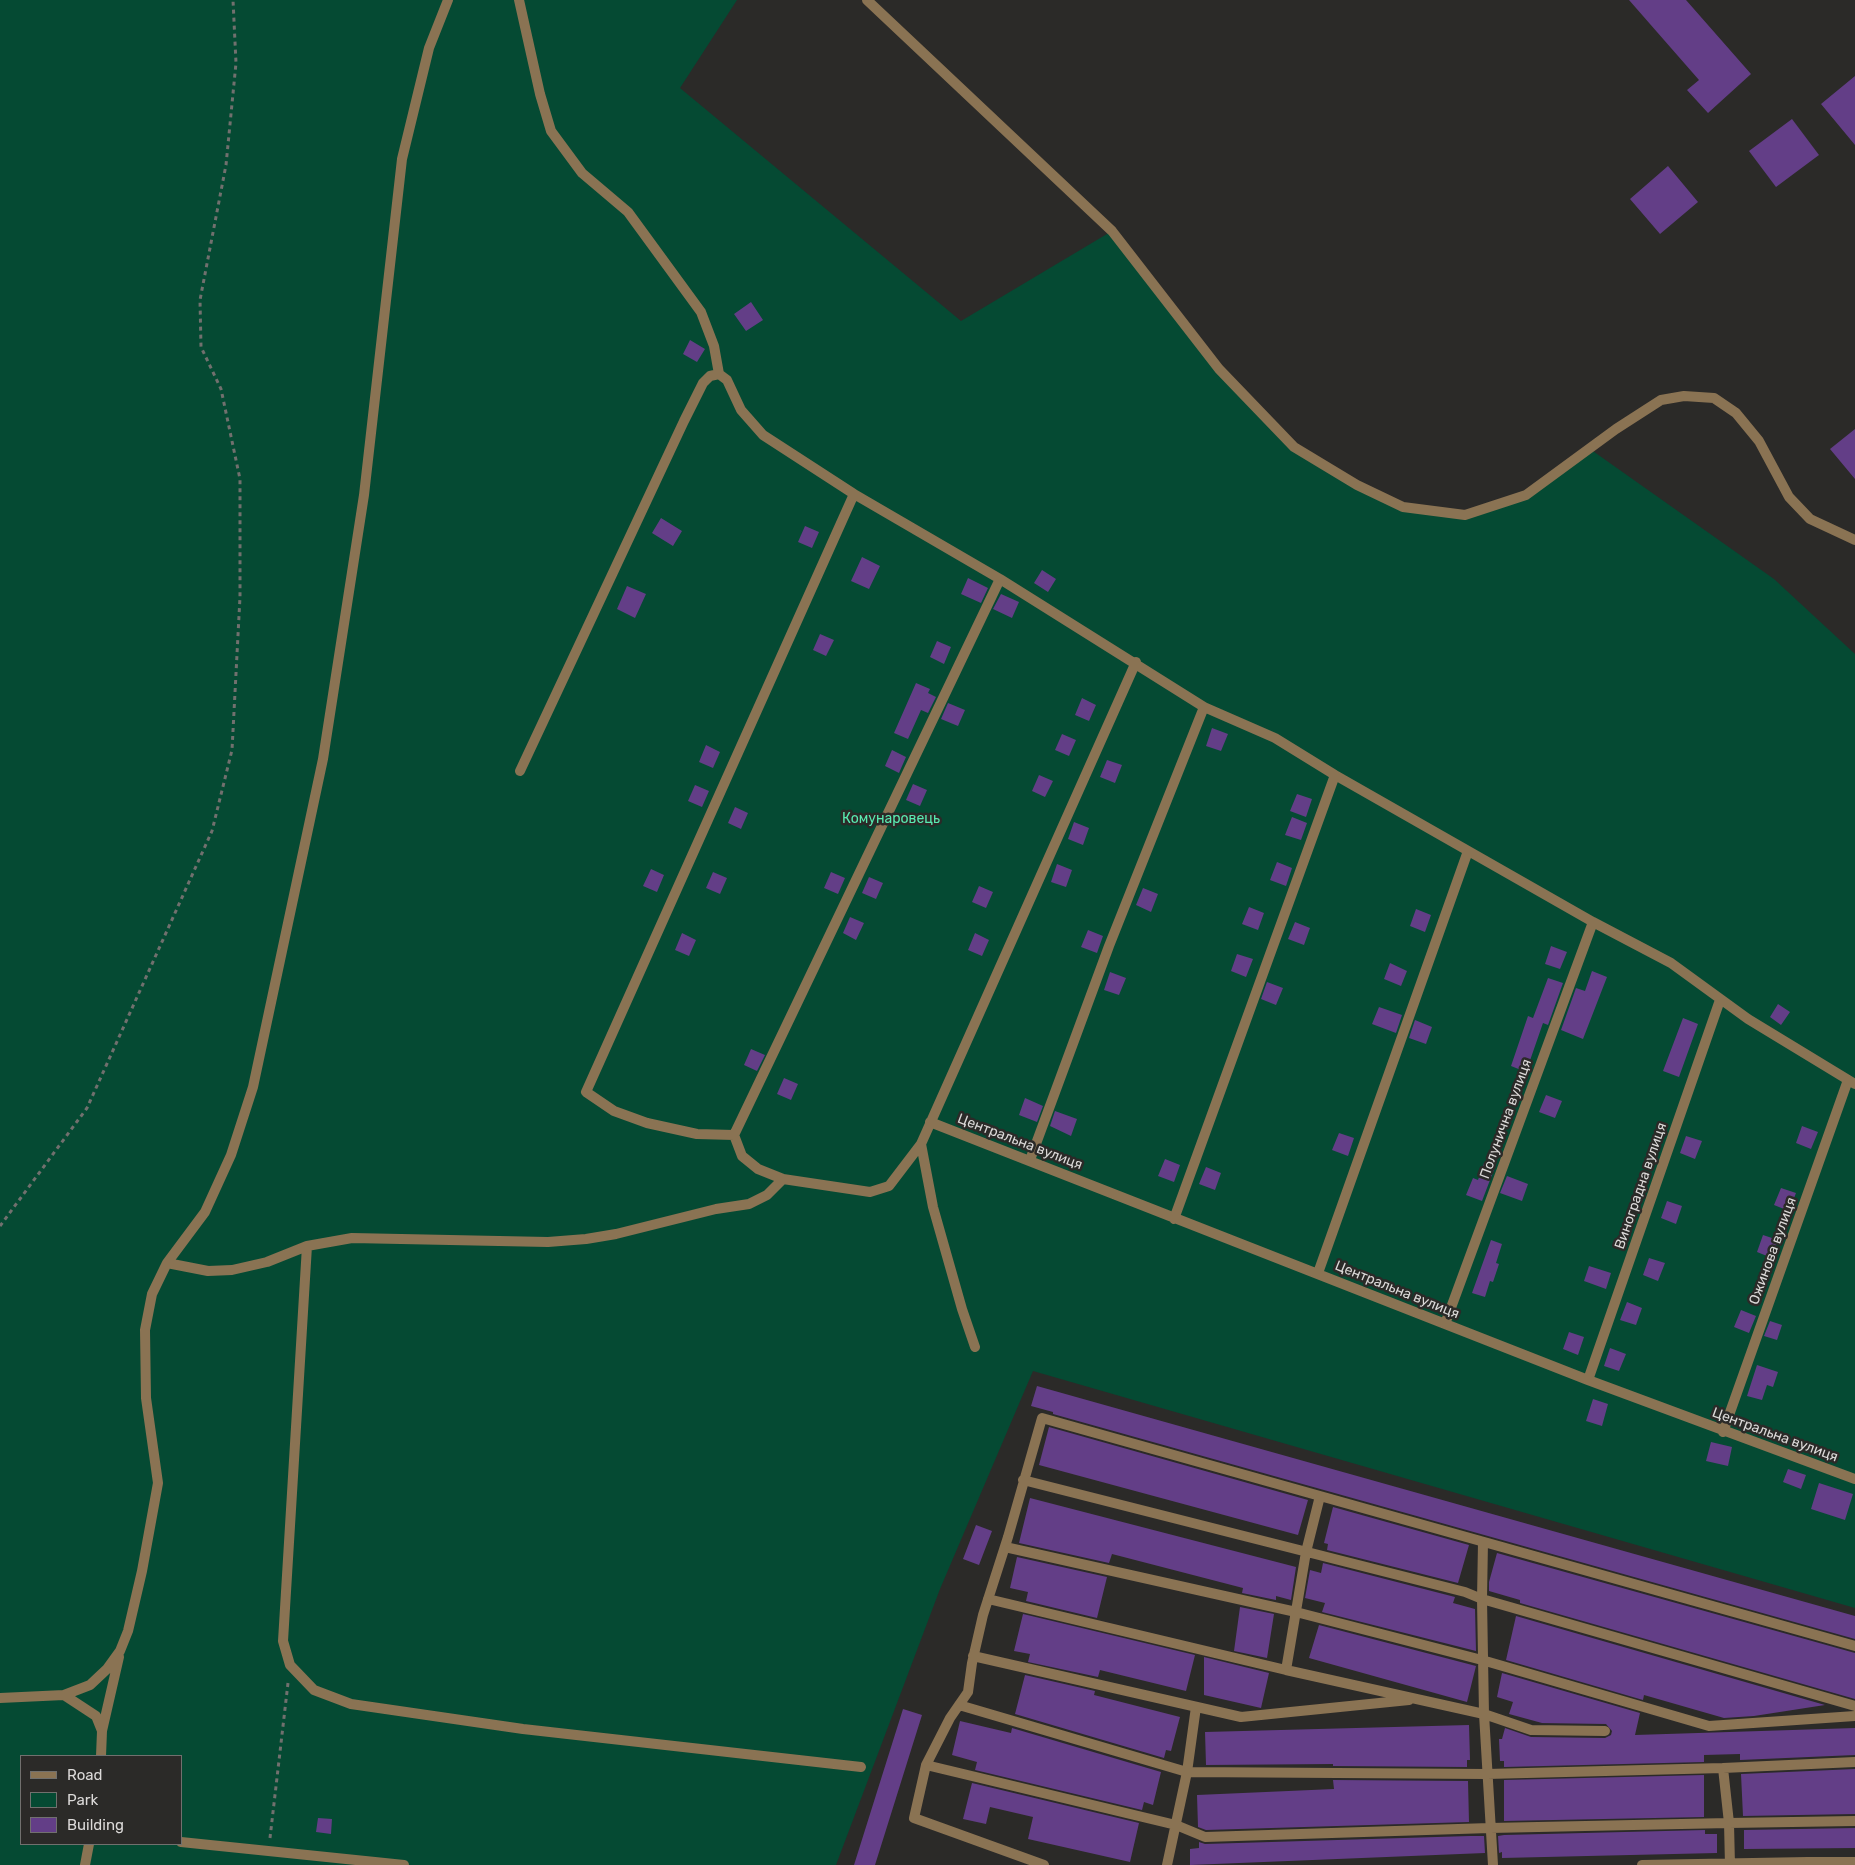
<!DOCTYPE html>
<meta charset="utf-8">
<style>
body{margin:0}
#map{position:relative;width:1855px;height:1865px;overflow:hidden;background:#2b2a28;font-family:Rubik,sans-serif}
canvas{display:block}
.legend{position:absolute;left:20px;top:1755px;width:162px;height:90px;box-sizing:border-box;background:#2b2a28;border:1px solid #71706e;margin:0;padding:6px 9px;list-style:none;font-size:15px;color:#dbd9d8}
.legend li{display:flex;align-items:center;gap:10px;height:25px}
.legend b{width:25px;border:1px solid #71706e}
</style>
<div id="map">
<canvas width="1855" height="1865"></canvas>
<ul class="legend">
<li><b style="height:6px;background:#8a7353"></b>Road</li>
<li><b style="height:14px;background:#054a33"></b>Park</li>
<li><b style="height:14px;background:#633e87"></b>Building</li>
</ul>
</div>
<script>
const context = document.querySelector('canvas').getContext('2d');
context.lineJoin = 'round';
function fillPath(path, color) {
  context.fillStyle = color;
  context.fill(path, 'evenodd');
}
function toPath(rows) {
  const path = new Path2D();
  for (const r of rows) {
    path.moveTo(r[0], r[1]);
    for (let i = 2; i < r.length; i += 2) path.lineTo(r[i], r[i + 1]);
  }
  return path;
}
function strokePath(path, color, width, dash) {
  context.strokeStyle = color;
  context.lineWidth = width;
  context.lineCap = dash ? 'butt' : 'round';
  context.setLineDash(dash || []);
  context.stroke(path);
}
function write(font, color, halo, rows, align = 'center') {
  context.font = font + ' Rubik,sans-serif';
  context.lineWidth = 5;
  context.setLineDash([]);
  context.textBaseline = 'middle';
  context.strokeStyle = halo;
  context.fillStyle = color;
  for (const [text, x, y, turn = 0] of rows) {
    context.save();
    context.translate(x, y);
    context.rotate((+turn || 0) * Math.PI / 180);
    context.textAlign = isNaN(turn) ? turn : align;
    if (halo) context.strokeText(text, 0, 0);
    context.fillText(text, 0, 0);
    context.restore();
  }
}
const green = toPath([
 [0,0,737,0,680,88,961,321,1112,231,1219,369,1294,447,1403,507,1465,515,1526,495,1590,449,1774,579,1855,654,1855,1608,1033,1371,940,1589,836,1865,0,1865],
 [21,1756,181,1756,181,1844,21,1844]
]);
const building = toPath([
 [1629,0,1686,0,1751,74,1708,113,1687,90,1699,80],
 [1855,76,1855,145,1821,104],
 [1792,119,1819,155,1776,187,1749,151],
 [1668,166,1698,202,1660,234,1630,199],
 [751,302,763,320,746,331,734,314],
 [690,340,705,349,697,362,683,354],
 [1855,429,1855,479,1830,449],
 [661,518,682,531,673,546,652,533],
 [805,526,819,532,812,548,798,542],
 [862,557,880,566,869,589,851,581],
 [1042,570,1056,579,1048,592,1034,583],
 [968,578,988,588,981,603,961,594],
 [627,586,646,594,635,618,617,609],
 [1001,594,1019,602,1012,618,993,609],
 [820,634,834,640,826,656,813,650],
 [937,641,951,647,944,664,930,657],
 [916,683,930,689,928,693,936,697,928,713,921,710,908,739,894,733],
 [1082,698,1096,705,1089,721,1075,715],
 [948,703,965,710,958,726,941,719],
 [1212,728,1228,734,1221,751,1206,746],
 [1062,734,1076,740,1069,756,1055,750],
 [706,745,720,752,713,768,699,762],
 [892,750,906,757,899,773,885,766],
 [1107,760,1122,765,1115,783,1100,777],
 [1039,775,1053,781,1045,797,1032,791],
 [913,784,927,790,920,806,906,800],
 [695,785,709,791,702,807,688,801],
 [1297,794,1312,799,1306,817,1290,811],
 [735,807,748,813,741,829,728,823],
 [1292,817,1307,823,1301,840,1285,835],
 [1074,822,1089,828,1083,845,1068,839],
 [1277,862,1292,868,1286,886,1270,880],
 [1057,864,1072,870,1066,887,1051,882],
 [651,869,664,875,657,892,643,886],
 [713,872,727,878,720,894,706,888],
 [831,872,845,878,838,894,824,888],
 [869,877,883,883,876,899,862,893],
 [979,886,993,892,986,908,972,902],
 [1143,888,1158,894,1151,912,1136,905],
 [1249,907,1264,913,1258,930,1242,924],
 [1416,909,1431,915,1425,932,1410,926],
 [850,917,864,923,856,940,843,933],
 [1295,922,1310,928,1304,945,1288,939],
 [1088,930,1103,936,1097,953,1081,947],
 [682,933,696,940,689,956,675,950],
 [975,933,989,940,982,956,968,950],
 [1551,946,1567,952,1560,969,1545,964],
 [1237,954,1253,959,1246,977,1231,971],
 [1390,963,1407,971,1401,986,1384,979],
 [1592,971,1607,977,1583,1039,1561,1030,1576,988,1585,991],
 [1110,972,1126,978,1119,995,1104,990],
 [1548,978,1563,983,1548,1025,1543,1023,1526,1072,1511,1066,1528,1016,1533,1018],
 [1267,982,1283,988,1276,1005,1261,999],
 [1778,1004,1790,1012,1781,1025,1770,1017],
 [1379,1007,1402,1015,1396,1033,1372,1024],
 [1683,1018,1698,1024,1679,1077,1663,1071],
 [1415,1020,1432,1027,1426,1044,1409,1038],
 [751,1049,765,1055,757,1071,744,1065],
 [784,1078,798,1084,791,1100,777,1094],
 [1546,1095,1562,1101,1555,1118,1539,1112],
 [1025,1098,1043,1106,1037,1122,1019,1115],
 [1055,1111,1077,1119,1071,1136,1050,1126],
 [1802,1126,1818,1132,1811,1149,1796,1143],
 [1339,1133,1354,1138,1348,1156,1332,1150],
 [1686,1136,1702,1141,1695,1159,1680,1153],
 [1165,1159,1180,1165,1174,1182,1158,1176],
 [1484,1163,1495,1167,1482,1201,1466,1195,1473,1178,1478,1180],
 [1206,1167,1221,1173,1215,1190,1199,1184],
 [1507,1176,1528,1184,1522,1201,1500,1193],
 [1781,1188,1796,1193,1789,1211,1774,1205],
 [1667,1201,1682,1206,1676,1224,1661,1218],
 [1763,1235,1778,1240,1772,1258,1757,1252],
 [1491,1240,1502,1244,1496,1263,1499,1264,1493,1282,1490,1281,1485,1297,1472,1293],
 [1649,1258,1665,1263,1658,1281,1643,1275],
 [1589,1266,1611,1273,1606,1289,1584,1281],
 [1627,1302,1642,1308,1636,1325,1620,1320],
 [1741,1310,1756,1316,1749,1333,1734,1327],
 [1770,1321,1782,1325,1777,1340,1764,1336],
 [1569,1332,1584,1337,1578,1355,1563,1349],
 [1610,1348,1626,1354,1619,1371,1604,1366],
 [1757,1365,1778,1372,1773,1387,1767,1385,1762,1400,1747,1396],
 [1037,1386,1855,1616,1855,1639,1053,1414,1053,1412,1031,1406],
 [1593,1399,1608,1404,1602,1426,1586,1421],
 [1049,1427,1308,1500,1298,1535,1039,1465],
 [1711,1442,1732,1447,1728,1466,1706,1461],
 [1788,1469,1806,1475,1801,1489,1783,1482],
 [1819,1483,1853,1494,1845,1520,1811,1509],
 [1030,1498,1296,1567,1291,1600,1276,1596,1276,1600,1242,1593,1243,1588,1112,1554,1109,1563,1019,1543],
 [1333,1507,1469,1545,1458,1583,1327,1550,1328,1544,1324,1543],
 [976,1525,992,1531,979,1565,963,1559],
 [1497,1553,1855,1653,1855,1699,1520,1603,1520,1600,1489,1591,1489,1582],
 [1017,1557,1107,1577,1097,1618,1026,1601,1028,1592,1010,1588],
 [1323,1563,1455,1597,1453,1603,1475,1609,1476,1651,1322,1612,1325,1603,1305,1598,1310,1570,1321,1573],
 [1240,1607,1274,1614,1267,1658,1234,1651],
 [1023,1614,1195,1655,1186,1691,1100,1670,1098,1677,1028,1662,1030,1654,1014,1651],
 [1516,1616,1825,1705,1754,1716,1724,1718,1644,1695,1643,1700,1506,1660],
 [1319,1625,1476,1666,1467,1702,1309,1658],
 [1204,1657,1269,1673,1261,1708,1204,1695],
 [1502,1673,1640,1713,1635,1735,1855,1728,1855,1755,1740,1760,1740,1754,1704,1755,1704,1762,1504,1767,1504,1761,1500,1761,1499,1739,1502,1739,1505,1728,1531,1737,1605,1738,1611,1735,1612,1731,1606,1724,1539,1723,1542,1723,1509,1714,1513,1702,1497,1697],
 [1025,1675,1095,1691,1094,1695,1180,1717,1171,1751,1166,1750,1164,1758,1015,1714],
 [903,1709,922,1715,875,1865,854,1865],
 [960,1721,1011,1733,1012,1728,1161,1772,1153,1805,1144,1802,1142,1810,975,1770,977,1762,952,1755],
 [1469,1725,1470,1760,1467,1760,1467,1767,1333,1766,1333,1764,1206,1765,1205,1732],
 [1855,1769,1855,1814,1743,1816,1741,1774],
 [1704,1775,1704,1817,1504,1821,1504,1780],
 [1333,1780,1468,1781,1469,1822,1206,1830,1198,1827,1197,1795,1334,1789],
 [972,1783,1139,1823,1130,1862,1028,1839,1033,1817,990,1807,986,1824,963,1819],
 [318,1818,332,1819,331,1834,316,1832],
 [1855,1828,1855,1848,1744,1849,1744,1830],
 [1705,1830,1705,1834,1717,1834,1717,1853,1502,1858,1502,1852,1499,1853,1498,1836,1504,1835],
 [1470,1836,1484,1836,1485,1853,1190,1865,1190,1849,1199,1848,1199,1842,1205,1844]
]);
const path = toPath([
 [0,1226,87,1108,212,831,232,750,240,597,240,479,221,389,201,347,200,300,226,165,236,63,233,0],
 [270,1838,288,1683]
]);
const service = toPath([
 [519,0,540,94,551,131,582,173,628,212,701,312,714,346,719,374,727,380,741,410,763,435,854,494,1000,579,1204,707,1275,738,1335,775,1593,922,1671,963,1748,1019,1855,1084],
 [867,0,1112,231,1219,369,1294,447,1357,485,1403,507,1465,515,1526,495,1616,429,1661,400,1684,396,1714,398,1736,413,1759,441,1789,497,1810,519,1855,540],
 [854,494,586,1092,614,1111,647,1123,697,1134,734,1135,742,1156,758,1169,783,1179,870,1192,889,1186,921,1144,1136,662],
 [520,771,684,421,703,383,710,376,719,374],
 [930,1122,1588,1380,1855,1479],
 [734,1135,1000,579],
 [921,1144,933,1207,962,1309,975,1347],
 [1030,1160,1109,946,1204,707],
 [1174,1219,1335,775],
 [307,1246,283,1641,290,1665,314,1690,351,1704,523,1729,861,1767],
 [167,1263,208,1271,232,1270,267,1262,307,1246,352,1238,548,1242,586,1239,616,1234,716,1209,749,1204,767,1195,783,1179],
 [1318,1273,1468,851],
 [1445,1324,1593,922],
 [1588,1380,1720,1000],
 [1723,1432,1848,1080],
 [1023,1480,1465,1592,1482,1599,1484,1714,1493,1865],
 [1320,1496,1855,1646],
 [1483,1542,1482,1599,1855,1706],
 [1005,1547,1296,1612,1482,1660,1709,1726,1855,1716],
 [988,1599,1286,1670],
 [973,1656,1241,1717,1409,1700],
 [64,1695,96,1716,102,1731,101,1756],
 [0,1698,64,1695,90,1685,107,1669,120,1651,128,1631,142,1571,158,1483,146,1398,145,1330,152,1294,167,1263,205,1212,231,1155,253,1087,323,759,364,495,402,159,429,48,448,0],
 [102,1731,119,1657],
 [926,1765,1176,1825,1205,1837,1490,1828,1729,1823,1723,1768,1487,1774,1187,1772,959,1705],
 [1723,1768,1855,1762],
 [181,1842,404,1865],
 [85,1865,89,1844],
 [1044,1865,914,1818,926,1765,950,1718,968,1692,972,1663,983,1615,1008,1537,1042,1418,1320,1496,1306,1552,1286,1670,1484,1714,1531,1730,1605,1731],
 [1167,1865,1187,1772,1196,1707],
 [1642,1865,1808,1862],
 [1730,1865,1729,1823,1855,1821]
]);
const minor = toPath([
 [1808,1865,1808,1862,1855,1862]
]);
const parkNames = [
 ["Комунаровець",891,819]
];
const streetNames = [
 ["Полунична вулиця",1506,1119,-70],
 ["Центральна вулиця",1020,1142,21],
 ["Виноградна вулиця",1641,1186,-71],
 ["Ожинова вулиця",1773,1251,-70],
 ["Центральна вулиця",1397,1290,22],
 ["Центральна вулиця",1775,1435,20]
];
fillPath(green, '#054a33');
fillPath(building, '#633e87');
strokePath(path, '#71706e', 3, [4, 4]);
strokePath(service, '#8a7353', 10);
strokePath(minor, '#8a7353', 10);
write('14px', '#59ebb1', '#2b2a28', parkNames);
write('14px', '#dbd9d8', '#2b2a28', streetNames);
</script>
